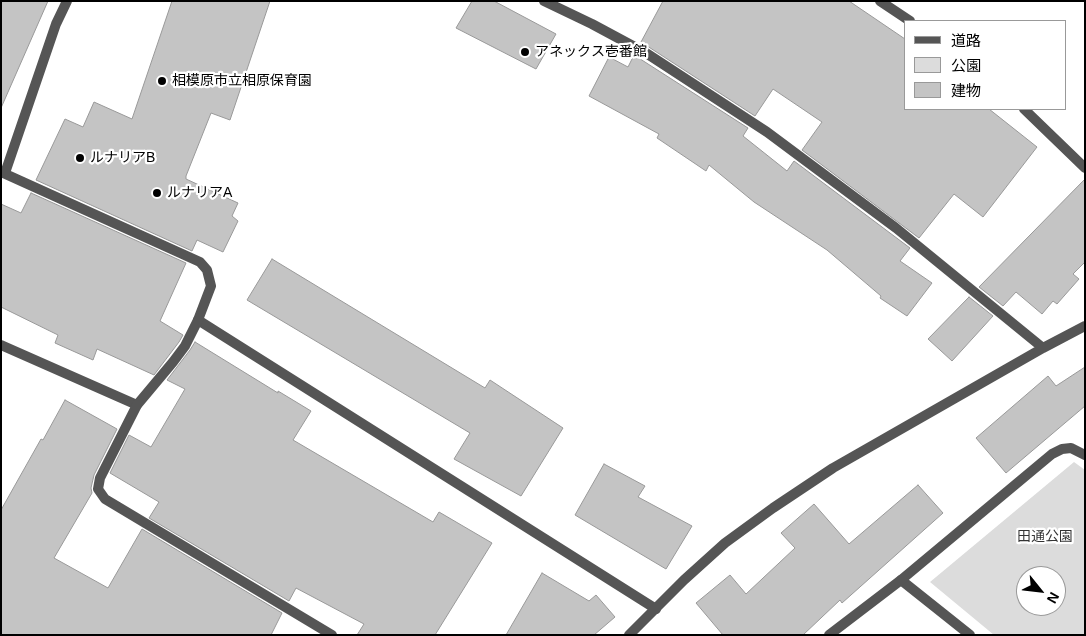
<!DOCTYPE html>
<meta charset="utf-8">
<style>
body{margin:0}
#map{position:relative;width:1086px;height:636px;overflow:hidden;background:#fff;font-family:Arial,"Noto Sans JP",sans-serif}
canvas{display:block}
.frame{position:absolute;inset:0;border:2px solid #000;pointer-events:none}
.legend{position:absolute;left:904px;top:20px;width:162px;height:90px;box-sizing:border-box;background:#fff;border:1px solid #999;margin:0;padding:6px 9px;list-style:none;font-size:15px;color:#000}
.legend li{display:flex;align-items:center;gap:10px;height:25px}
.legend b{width:25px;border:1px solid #999}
.north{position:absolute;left:1016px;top:566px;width:50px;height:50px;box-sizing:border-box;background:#fff;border:1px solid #999;border-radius:50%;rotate:119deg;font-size:14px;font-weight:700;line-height:20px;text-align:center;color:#000}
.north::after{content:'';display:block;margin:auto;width:18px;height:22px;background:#000;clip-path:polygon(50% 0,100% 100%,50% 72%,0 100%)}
</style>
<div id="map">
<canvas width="1086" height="636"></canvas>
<div class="frame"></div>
<ul class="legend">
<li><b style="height:6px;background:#555"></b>道路</li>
<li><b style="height:14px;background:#dcdcdc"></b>公園</li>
<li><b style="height:14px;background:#c4c4c4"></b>建物</li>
</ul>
<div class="north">N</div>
</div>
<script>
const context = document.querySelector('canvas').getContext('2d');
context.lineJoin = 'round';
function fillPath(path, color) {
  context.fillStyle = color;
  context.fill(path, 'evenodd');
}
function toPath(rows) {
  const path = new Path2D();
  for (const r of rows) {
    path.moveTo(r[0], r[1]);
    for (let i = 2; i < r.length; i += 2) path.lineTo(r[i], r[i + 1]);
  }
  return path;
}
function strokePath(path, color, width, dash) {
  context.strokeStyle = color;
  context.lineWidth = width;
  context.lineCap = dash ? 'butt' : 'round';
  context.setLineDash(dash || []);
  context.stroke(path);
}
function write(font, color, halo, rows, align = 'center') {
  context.font = font + ' Arial,"Noto Sans JP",sans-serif';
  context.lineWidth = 4.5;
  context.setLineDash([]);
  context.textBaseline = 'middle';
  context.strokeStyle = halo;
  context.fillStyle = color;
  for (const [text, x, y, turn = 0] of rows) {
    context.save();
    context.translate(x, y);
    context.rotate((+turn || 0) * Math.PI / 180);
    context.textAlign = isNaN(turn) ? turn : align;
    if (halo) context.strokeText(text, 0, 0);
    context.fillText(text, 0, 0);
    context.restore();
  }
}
const green = toPath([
 [1074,462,1085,470,1085,635,994,635,930,582],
 [1026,576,1056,576,1056,606,1026,606]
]);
const building = toPath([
 [1,1,48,1,1,108,1,1],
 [172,1,270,1,230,120,211,113,186,176,186,179,238,203,232,216,238,221,223,252,197,240,192,251,36,180,65,119,83,127,94,102,132,119,172,1],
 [472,1,494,1,556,34,536,69,456,28,472,1],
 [663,1,849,1,905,39,905,109,989,109,1037,147,983,217,954,194,919,238,802,150,822,122,773,89,755,116,641,42,663,1],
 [634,55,748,128,743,136,787,171,794,161,910,248,900,261,932,283,907,316,880,298,881,296,827,250,754,202,709,165,706,171,657,138,659,134,589,96,609,57,628,67,634,55],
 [1085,179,1085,262,1073,274,1079,279,1057,304,1053,301,1042,314,1016,292,1003,306,979,287,1085,179],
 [31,193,186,263,160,321,183,335,179,342,154,375,97,349,93,360,55,343,58,335,1,307,1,204,21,213,31,193],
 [272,259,485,388,490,380,563,428,521,496,454,459,470,433,247,300,272,259],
 [969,297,993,316,952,361,928,339,969,297],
 [195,342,278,393,278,391,311,411,293,440,433,522,439,512,492,543,435,635,357,635,364,624,296,588,289,601,149,518,159,502,110,473,129,435,151,447,185,389,167,380,190,350,195,342],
 [1085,367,1085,406,1006,473,976,438,1048,376,1056,386,1085,367],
 [65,400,117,429,94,475,91,488,92,493,54,558,108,588,142,529,282,613,271,635,1,635,1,510,41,439,43,440,65,400],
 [604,464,645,486,638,497,692,526,666,569,575,515,604,464],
 [918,485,943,513,842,603,840,600,803,635,723,635,696,603,730,575,746,594,795,548,781,533,814,504,849,544,918,485],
 [542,573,589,601,596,595,615,617,594,635,506,635,542,573]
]);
const lane = toPath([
 [880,1,910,21],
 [1024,109,1085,168],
 [198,320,656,609],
 [1,345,137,405],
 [901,580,970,635]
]);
const street = toPath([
 [544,1,592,24,646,53,767,132,896,228,1043,348],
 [1,172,200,262,207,270,211,286,198,320,185,346,173,362,137,405,100,478,98,489,105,499,332,635],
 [5,173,56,24,67,1],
 [629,635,684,580,725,543,773,508,833,468,1043,348,1085,326],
 [829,635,901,580,1052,454,1062,449,1071,448,1085,455]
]);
const markers = [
 [525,52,5,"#000"],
 [162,81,5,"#000"],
 [80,158,5,"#000"],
 [157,193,5,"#000"]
];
const poiNames = [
 ["アネックス壱番館",535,52],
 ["相模原市立相原保育園",172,81],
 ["ルナリアB",90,158],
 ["ルナリアA",167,193]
];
const parkNames = [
 ["田通公園",1045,537]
];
fillPath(green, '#dcdcdc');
fillPath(building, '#c4c4c4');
strokePath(building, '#999', 1);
strokePath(lane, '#555', 10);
strokePath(street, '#555', 10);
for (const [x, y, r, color] of markers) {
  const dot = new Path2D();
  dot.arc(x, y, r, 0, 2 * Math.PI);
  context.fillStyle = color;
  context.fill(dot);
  strokePath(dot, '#fff', 2);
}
write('14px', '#000', '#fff', poiNames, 'left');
write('14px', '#333', '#fff', parkNames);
</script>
